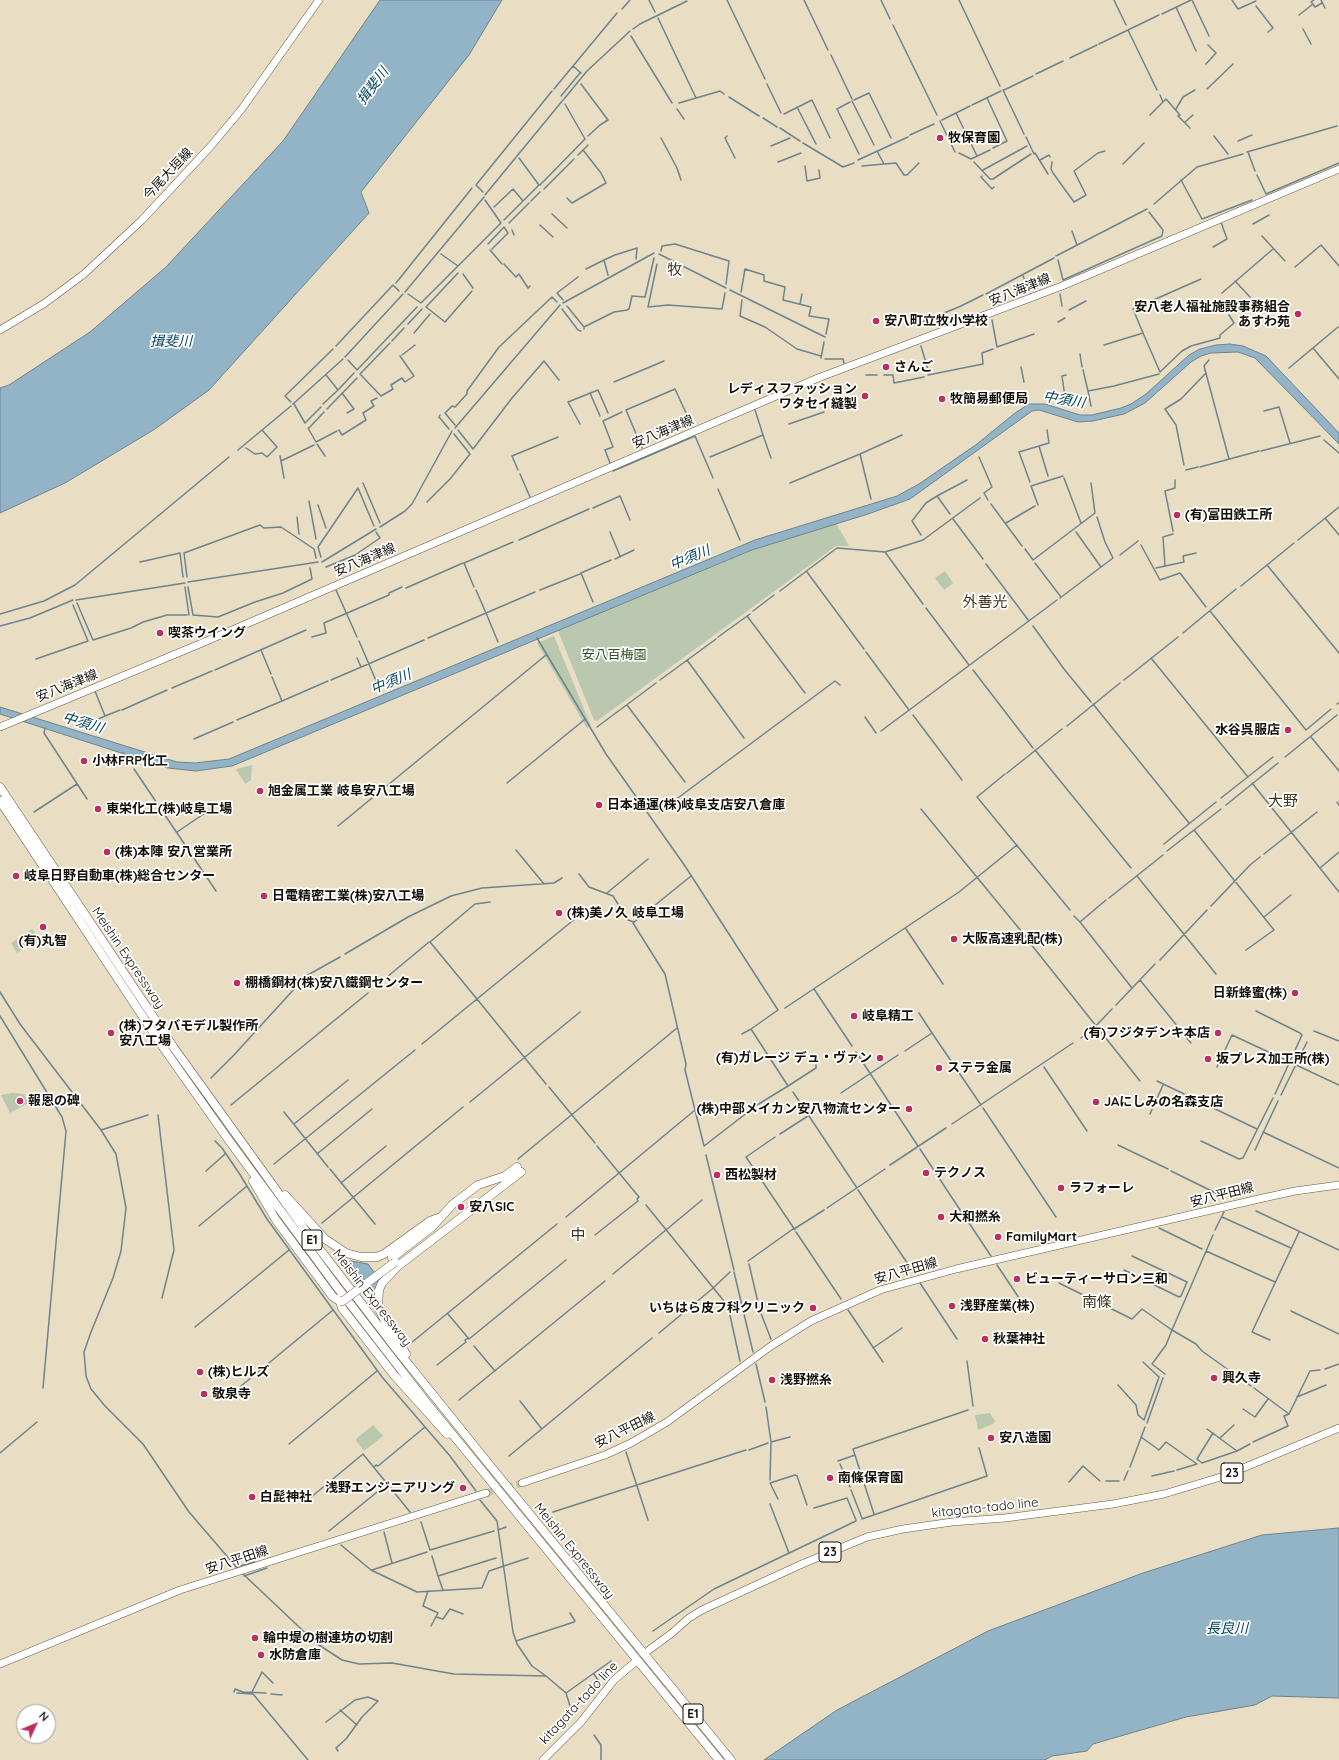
<!DOCTYPE html>
<meta charset="utf-8">
<style>
body{margin:0}
#map{position:relative;width:1339px;height:1760px;overflow:hidden;background:#e9dec3;font-family:Quicksand,sans-serif}
canvas{display:block}
.north{position:absolute;left:16px;top:1704px;width:40px;height:40px;box-sizing:border-box;background:#fff;border:1px solid #a19f9c;border-radius:50%;rotate:46deg;font-size:11px;font-weight:700;line-height:16px;text-align:center;color:#141007}
.north::after{content:'';display:block;margin:auto;width:14px;height:18px;background:#bc2e5f;clip-path:polygon(50% 0,100% 100%,50% 72%,0 100%)}
</style>
<div id="map">
<canvas width="1339" height="1760"></canvas>
<div class="north">N</div>
</div>
<script>
const context = document.querySelector('canvas').getContext('2d');
context.lineJoin = 'round';
function fillPath(path, color) {
  context.fillStyle = color;
  context.fill(path, 'evenodd');
}
function toPath(rows) {
  const path = new Path2D();
  for (const r of rows) {
    path.moveTo(r[0], r[1]);
    for (let i = 2; i < r.length; i += 2) path.lineTo(r[i], r[i + 1]);
  }
  return path;
}
function strokePath(path, color, width, dash) {
  context.strokeStyle = color;
  context.lineWidth = width;
  context.lineCap = dash ? 'butt' : 'round';
  context.setLineDash(dash || []);
  context.stroke(path);
}
function write(font, color, halo, rows, align = 'center') {
  context.font = font + ' Quicksand,"Noto Sans JP",sans-serif';
  context.lineWidth = 3.5;
  context.setLineDash([]);
  context.textBaseline = 'middle';
  context.strokeStyle = halo;
  context.fillStyle = color;
  for (const [text, x, y, turn = 0] of rows) {
    context.save();
    context.translate(x, y);
    context.rotate((+turn || 0) * Math.PI / 180);
    context.textAlign = isNaN(turn) ? turn : align;
    if (halo) context.strokeText(text, 0, 0);
    context.fillText(text, 0, 0);
    context.restore();
  }
}
const green = toPath([
 [836,523,849,546,836,546,597,721,594,720,558,631,751,551],
 [945,571,953,583,944,590,935,578],
 [554,636,591,726,587,728,537,643],
 [252,765,251,780,245,784,236,769],
 [32,929,39,938,17,953,11,943],
 [12,1093,24,1094,28,1103,10,1113,1,1095],
 [990,1413,995,1421,993,1424,978,1430,975,1415],
 [373,1425,383,1436,364,1451,356,1441,357,1438]
]);
const water = toPath([
 [380,0,502,0,469,55,361,192,369,213,209,390,155,429,65,483,0,513,0,388,9,385,90,332,166,267,283,141,380,0],
 [1230,344,1243,346,1266,356,1339,433,1339,444,1255,358,1238,352,1211,353,1201,356,1191,362,1145,403,1124,414,1093,421,1078,422,1039,410,1032,411,910,499,868,514,752,550,232,766,196,771,168,768,0,714,0,707,177,762,195,763,229,759,755,540,897,496,919,484,977,444,1015,413,1029,404,1045,404,1080,415,1092,415,1121,408,1131,404,1146,394,1189,355,1200,349,1216,345,1230,344],
 [351,1261,368,1264,381,1281,379,1286,371,1292,348,1263,351,1261],
 [1339,1528,1339,1698,1272,1696,1255,1705,1186,1717,1093,1744,1087,1751,1052,1756,1045,1760,764,1760,837,1710,988,1631,1143,1573,1262,1535,1339,1528]
]);
const stream = toPath([
 [649,0,655,12],
 [727,0,765,79],
 [804,0,828,50],
 [881,0,890,19],
 [959,0,1000,86],
 [1114,0,1126,25],
 [1192,0,1209,36],
 [1232,0,1238,9,1256,1],
 [1321,0,1325,8],
 [1313,4,1315,7,1322,3],
 [1256,6,1273,28,1268,32],
 [1176,7,1196,51],
 [622,9,630,0],
 [1162,14,1191,0],
 [1299,15,1313,4,1311,2,1314,0],
 [658,18,696,98],
 [893,25,937,115],
 [633,29,640,24,687,1],
 [1303,29,1311,44],
 [1128,30,1157,90],
 [631,36,672,103],
 [1099,44,1159,15],
 [831,55,852,99],
 [1070,58,1097,45],
 [1206,64,1216,53,1208,45],
 [581,73,573,66,617,13],
 [1036,74,1063,61],
 [581,84,608,120,600,125,588,136],
 [767,84,781,113],
 [554,89,573,66],
 [1207,89,1233,64],
 [1003,90,1024,134],
 [1004,90,1033,76],
 [561,96,580,73],
 [729,97,759,116],
 [987,98,1007,141,993,148],
 [564,99,587,71,630,31],
 [854,100,869,93,891,138],
 [852,101,874,145],
 [850,102,837,109,859,154],
 [1163,102,1166,99,1180,115,1178,116,1190,128],
 [679,103,720,91,724,94],
 [972,105,1001,91],
 [797,107,816,144],
 [677,109,684,119],
 [1176,109,1183,97,1195,90],
 [956,113,977,156],
 [784,114,812,100,830,138],
 [1150,115,1163,102,1160,95],
 [763,118,777,127],
 [942,120,970,106],
 [940,121,955,152],
 [1185,122,1193,115],
 [780,128,800,141],
 [910,135,934,124],
 [727,136,725,138,735,158],
 [1214,136,1228,154],
 [1026,137,1034,154,1035,153,1048,174],
 [661,138,677,168,681,180],
 [1238,141,1252,135],
 [803,143,843,167,854,163],
 [771,146,790,138],
 [583,150,588,145],
 [877,151,884,164,896,163,904,175,907,175,919,163],
 [1247,152,1337,126],
 [1248,152,1255,171],
 [959,153,971,159,990,150],
 [858,160,908,137],
 [1040,160,1049,155,1050,157],
 [778,162,801,153],
 [974,162,990,179,993,179,1031,154],
 [1052,162,1051,169,1053,173,1074,202,1086,195,1074,171,1098,153,1105,151],
 [1123,164,1144,143],
 [805,166,807,181,820,178,819,170],
 [862,166,884,164],
 [983,170,1027,146],
 [1257,175,1266,194,1339,163],
 [982,176,981,177,992,189,994,187],
 [1181,180,1202,219,1252,200],
 [540,185,585,139,565,104],
 [544,189,574,159],
 [483,192,476,185,552,91],
 [485,195,563,100],
 [567,198,572,203,606,183,601,173,583,150,578,155],
 [531,201,540,192],
 [1154,204,1197,167,1243,154],
 [494,207,513,189,523,201],
 [552,214,567,228],
 [504,220,539,185,519,158],
 [509,223,529,203],
 [1253,224,1269,215],
 [540,225,553,237],
 [512,230,514,235],
 [1072,231,1077,245],
 [1262,236,1285,261],
 [488,244,504,227,508,233,492,249],
 [1213,247,1227,239,1221,222],
 [490,250,502,264],
 [661,251,662,246,675,244,729,261,726,284],
 [441,254,458,266],
 [659,254,726,288],
 [1056,256,1147,209],
 [1058,260,1063,280,1162,236,1163,230,1149,212],
 [504,264,516,277,519,274,528,288,530,286],
 [657,264,648,307,668,305,722,309,725,293],
 [1295,267,1321,245,1339,266],
 [586,269,604,260],
 [458,273,426,307,445,322,472,291],
 [463,274,473,288],
 [608,275,604,260,615,255,637,248,636,259],
 [1023,276,1031,294],
 [1235,281,1250,297],
 [396,283,472,188],
 [730,290,825,337],
 [405,292,484,197],
 [741,292,745,269,764,275,764,281,785,287,783,300,811,307,809,316,829,319,826,334],
 [1222,293,1273,249],
 [408,294,421,303,501,223,485,200],
 [986,294,1054,258],
 [1060,294,1062,306],
 [563,300,557,293,578,277],
 [742,300,740,316,765,327,797,349,821,356],
 [563,303,654,253],
 [800,304,802,294],
 [567,306,584,327],
 [562,309,578,330,581,331],
 [1069,310,1086,301],
 [992,320,997,347,1034,334],
 [922,322,961,306,983,295],
 [1058,322,1065,318],
 [408,324,422,309],
 [584,329,584,327,614,312,627,310,629,309,632,296,645,297,654,258],
 [414,333,430,314],
 [1143,333,1160,372,1182,351,1191,346,1220,338,1220,335,1234,323,1229,315],
 [392,341,404,328],
 [390,343,360,374,381,396,393,389,391,385,402,378,405,382,414,376,400,356],
 [1104,345,1143,333,1133,309,1201,279],
 [336,346,393,285,399,291],
 [921,346,929,373],
 [1313,348,1339,379],
 [1080,354,1082,367],
 [402,355,415,345],
 [345,357,403,294],
 [821,358,824,342],
 [825,359,843,359,844,363],
 [348,360,357,370,417,307],
 [1209,360,1204,366,1229,459],
 [1021,367,1024,382],
 [1289,368,1338,327],
 [1083,370,1088,391],
 [866,375,877,375],
 [884,375,893,375,894,383,924,377],
 [928,375,983,364,982,353,993,349],
 [1066,375,1062,376,1066,404],
 [614,382,664,361],
 [338,390,354,373],
 [342,393,354,409,347,413],
 [590,393,600,416],
 [291,402,285,396,333,349],
 [293,404,343,359],
 [294,404,305,423,321,407],
 [323,404,338,390,326,375],
 [1091,406,1088,391,1114,386,1159,374],
 [327,409,357,378],
 [626,410,675,389,692,426],
 [626,410,642,448],
 [1264,411,1279,407,1290,443],
 [440,415,439,417,449,429],
 [580,424,568,402,598,390,608,413],
 [789,424,824,412],
 [455,425,445,413,452,406,455,407,467,394,467,391,499,347,552,297,557,302],
 [308,428,316,442,337,431],
 [309,428,324,412],
 [455,428,560,305],
 [339,430,342,435,366,420,363,413,374,406,371,401,377,398],
 [458,430,473,449,512,398,544,361,559,380],
 [763,435,771,458],
 [1324,440,1339,453],
 [317,444,325,456],
 [1039,446,1048,476],
 [246,448,255,454,262,453,267,457,277,447,262,430],
 [238,450,291,406],
 [1261,451,1320,436],
 [860,454,902,435],
 [280,456,281,461],
 [710,457,763,435,755,410],
 [979,457,992,487,984,493,988,500],
 [610,463,605,450,613,447,603,421,622,412],
 [1184,465,1176,425,1165,409,1181,399,1206,373],
 [1200,467,1259,451],
 [518,470,512,456,558,437],
 [1186,470,1198,467],
 [613,471,695,436,713,478],
 [520,474,530,497],
 [284,478,281,461,314,445],
 [1064,478,1081,523],
 [1030,482,1019,452,1049,443,1047,430],
 [363,483,380,523],
 [790,483,860,454,871,499],
 [718,489,740,540],
 [309,501,316,539],
 [427,502,450,479,470,454,454,434],
 [991,504,1022,546],
 [318,505,326,528],
 [1038,505,1031,486,1063,476],
 [593,508,620,496,630,520],
 [950,514,937,496,967,480],
 [297,517,299,534],
 [1325,518,1339,535],
 [953,519,983,559],
 [1006,523,1035,506],
 [380,527,405,511,412,504,452,431],
 [1173,531,1165,491,1175,488,1175,480],
 [610,532,620,556],
 [1076,532,1101,567],
 [921,535,912,521,926,503,937,496],
 [519,540,589,509],
 [1298,540,1339,507],
 [1141,545,1160,580,1180,573,1206,607],
 [1025,549,1033,560,1095,513,1091,483],
 [885,552,923,604],
 [1120,555,1138,541],
 [321,557,318,547,358,488,374,526],
 [615,559,634,550],
 [140,562,180,553,183,577],
 [322,562,376,529],
 [1035,563,1061,597],
 [986,564,1029,621],
 [1267,565,1294,543],
 [1165,566,1163,537,1173,534],
 [326,567,355,555,380,538,376,532],
 [1156,568,1184,562,1183,556,1196,553],
 [807,572,864,649],
 [187,577,184,553,260,525,264,528,281,527,314,549,316,558],
 [188,582,318,562],
 [1241,586,1267,565,1339,653],
 [185,587,189,615],
 [188,587,193,615,218,617,255,602,283,593,312,579,310,568],
 [474,587,464,563,513,542],
 [406,588,463,563],
 [336,590,357,637],
 [540,590,580,574],
 [780,591,837,548,885,552,923,540,980,498],
 [1060,598,1113,558,1105,542,1097,517],
 [76,600,185,583],
 [593,602,581,573,611,560],
 [77,603,93,640,131,628,143,622,167,615,187,615],
 [926,608,969,665],
 [753,611,774,595],
 [1210,611,1306,730,1331,709],
 [0,614,44,601,75,585,229,457],
 [747,616,805,693],
 [0,626,30,618,73,600],
 [1033,626,1064,669,1091,702],
 [1183,633,1236,589],
 [312,637,326,633,324,623,389,595,389,593,402,587],
 [718,637,750,614],
 [428,638,486,613,476,590],
 [537,638,606,754,685,866,778,1010,751,1029,788,1086,816,1068,816,1065],
 [359,641,380,690],
 [498,642,486,613,535,592],
 [261,650,271,674],
 [866,652,909,710],
 [357,658,361,667],
 [1151,658,1248,777],
 [36,659,88,641,73,605],
 [687,660,744,738],
 [215,670,306,630],
 [973,670,1033,748],
 [331,680,424,640],
 [660,680,716,639],
 [1124,680,1178,637],
 [172,688,212,671],
 [282,701,328,681],
 [1093,704,1189,823],
 [1337,704,1339,703],
 [627,705,685,782],
 [122,710,167,690],
 [913,715,962,780],
 [105,716,120,710],
 [865,717,876,733],
 [237,720,282,701,272,677],
 [1067,726,1120,683],
 [81,727,105,716,95,691],
 [597,727,656,683],
 [45,728,44,733,87,799],
 [881,731,1057,600],
 [1311,737,1339,771],
 [194,739,233,722],
 [1035,750,1131,868],
 [123,753,126,758],
 [1285,757,1337,715],
 [134,769,216,891],
 [1007,773,1062,729],
 [1005,774,977,797,1070,910],
 [507,783,584,720],
 [1252,783,1339,892],
 [1221,798,1273,757],
 [1337,802,1339,805],
 [1226,805,1278,763],
 [921,809,1026,937],
 [34,812,77,784],
 [659,812,835,681,840,685],
 [338,826,546,655],
 [1194,830,1274,930,1246,950],
 [177,832,217,805],
 [1164,844,1216,802],
 [516,850,544,884],
 [1167,851,1221,809],
 [1264,854,1317,812],
 [1320,868,1339,852],
 [579,874,589,887,613,896,628,920,634,922],
 [691,876,633,923,665,974,686,1064,685,1070,704,1146,757,1105,788,1086],
 [1137,876,1216,974],
 [607,893,648,859],
 [1109,898,1163,855],
 [1211,906,1250,865,1260,857],
 [1074,916,1080,922,1106,900],
 [1264,917,1291,895],
 [1080,922,1132,988],
 [906,929,943,984],
 [1030,943,1140,1081],
 [345,954,408,917,451,896,482,888,554,883,562,878],
 [1160,960,1207,910],
 [1140,980,1191,1043],
 [375,987,429,942],
 [814,989,852,1046],
 [0,992,20,1024,101,1130,116,1154,126,1208,121,1251,113,1278,91,1332,84,1352,86,1376,91,1389,105,1406,143,1444,189,1512,238,1569],
 [1116,1005,1155,964],
 [785,1008,959,892,1017,845],
 [1256,1011,1300,1033,1302,1035,1275,1094],
 [919,1013,932,1033],
 [0,1016,62,1117,66,1131,43,1388],
 [1314,1031,1339,1041],
 [742,1034,751,1029],
 [1081,1038,1093,1029,1112,1009],
 [422,1044,477,999,430,942,475,904,490,902],
 [905,1051,932,1033,981,1105],
 [856,1052,918,1146],
 [1296,1065,1339,1085],
 [1044,1067,1087,1131],
 [1217,1067,1232,1035,1290,1062],
 [211,1078,234,1055,306,976,340,957],
 [1157,1081,1257,1129],
 [546,1084,477,999,576,918],
 [549,1087,595,1143],
 [793,1092,857,1188],
 [841,1093,898,1055],
 [1281,1095,1307,1042],
 [470,1102,580,1012],
 [231,1105,368,993],
 [983,1108,1056,1217],
 [284,1112,328,1167],
 [1150,1114,1163,1085],
 [158,1115,174,1250,162,1298],
 [294,1124,348,1080],
 [952,1124,1073,1043],
 [101,1130,148,1115],
 [1263,1132,1339,1168],
 [780,1134,808,1116],
 [775,1137,746,1157,795,1230],
 [215,1141,222,1148,239,1173,267,1219,382,1377,450,1456,476,1491],
 [1201,1141,1239,1159,1243,1158,1273,1098],
 [1118,1145,1168,1169],
 [920,1149,966,1219],
 [1255,1150,1278,1101],
 [317,1154,372,1109],
 [706,1155,734,1270],
 [518,1159,677,1028],
 [274,1164,415,1050],
 [890,1165,946,1128],
 [330,1169,375,1224],
 [206,1171,225,1154],
 [1171,1171,1224,1197],
 [341,1183,386,1146],
 [858,1190,914,1273],
 [646,1205,728,1306,740,1361],
 [827,1208,885,1169],
 [1256,1211,1339,1250],
 [566,1217,695,1110],
 [1222,1217,1291,1248],
 [322,1223,463,1107],
 [969,1223,991,1256],
 [199,1226,247,1186],
 [1159,1228,1202,1249],
 [794,1229,824,1210],
 [1215,1230,1224,1212],
 [796,1232,841,1299],
 [595,1235,638,1201,637,1199,639,1197,597,1146],
 [1206,1251,1275,1282],
 [748,1261,793,1229],
 [749,1264,760,1311,771,1339],
 [997,1265,1019,1298],
 [1124,1270,1179,1297,1181,1296,1187,1282,1132,1256],
 [734,1272,753,1352],
 [613,1274,702,1200],
 [920,1283,957,1339],
 [1059,1283,1132,1319,1142,1309,1172,1330,1213,1235],
 [848,1310,883,1362],
 [1291,1311,1339,1334],
 [448,1314,469,1339,566,1260],
 [195,1327,289,1250],
 [659,1333,712,1289,730,1272],
 [1270,1340,1252,1332,1299,1232],
 [411,1343,557,1224],
 [474,1346,495,1371],
 [873,1348,902,1328],
 [967,1361,973,1406],
 [756,1364,765,1402],
 [437,1365,466,1342,465,1340,468,1338],
 [1325,1369,1339,1364],
 [1165,1374,1152,1364,1166,1345,1172,1330,1196,1344,1202,1351,1251,1386],
 [1118,1385,1136,1405,1138,1415,1144,1420,1159,1377,1143,1362],
 [241,1386,333,1310],
 [1254,1388,1289,1414,1310,1371,1320,1370],
 [1297,1397,1326,1385],
 [459,1400,605,1281],
 [520,1401,541,1428],
 [766,1407,771,1442,770,1480],
 [1243,1409,1255,1417,1268,1399],
 [1147,1423,1163,1378],
 [1207,1429,1237,1451,1250,1444],
 [1213,1433,1197,1459,1202,1463,1237,1451],
 [1141,1437,1159,1450,1166,1442,1197,1464,1177,1470],
 [1220,1438,1234,1425],
 [771,1442,790,1437],
 [1253,1442,1288,1426,1284,1416,1289,1414],
 [289,1444,377,1371],
 [749,1450,768,1443],
 [626,1452,648,1520],
 [0,1453,37,1422],
 [509,1456,652,1338],
 [838,1461,855,1455],
 [840,1464,850,1487],
 [374,1467,376,1465,378,1466,425,1427],
 [1130,1467,1145,1427],
 [1152,1476,1174,1471],
 [1124,1480,1128,1471],
 [1106,1481,1119,1481],
 [1069,1482,1083,1466,1100,1481],
 [851,1490,862,1518],
 [778,1499,770,1483,795,1475,797,1476,807,1505],
 [480,1500,497,1521,513,1632,517,1644,532,1666,546,1676],
 [304,1503,363,1454,410,1512],
 [770,1504,789,1553],
 [814,1508,847,1498,856,1520],
 [553,1512,746,1450],
 [874,1514,853,1449,968,1410],
 [862,1519,987,1476,979,1448],
 [421,1522,430,1550,494,1531],
 [498,1530,506,1527],
 [329,1531,387,1484],
 [384,1532,392,1563],
 [341,1545,371,1570,417,1592,482,1588,489,1571,528,1558],
 [432,1556,438,1576],
 [236,1567,255,1562],
 [372,1570,427,1552],
 [242,1573,316,1643,342,1660,359,1664,392,1663,454,1674,546,1676,566,1693,571,1709],
 [244,1576,267,1568],
 [443,1590,438,1576,496,1558],
 [428,1591,423,1606,438,1613,431,1626],
 [436,1617,443,1619,450,1609,463,1614],
 [653,1631,714,1589,856,1521],
 [516,1641,574,1622,575,1621,570,1613],
 [594,1690,600,1683,594,1674],
 [234,1692,235,1689,243,1692,266,1693],
 [252,1692,262,1672,273,1683],
 [237,1693,253,1694,308,1760],
 [566,1693,611,1661],
 [271,1694,282,1695],
 [340,1710,357,1725],
 [326,1722,355,1700,368,1697,378,1701,362,1717,346,1739,336,1748,338,1751],
 [594,1735,601,1745,601,1760]
]);
const majorTunnel = toPath([
 [486,1493,522,1483]
]);
const major = toPath([
 [0,330,45,303,84,274,142,220,210,147,241,110,319,0],
 [0,727,202,643,818,378,1062,286,1339,169],
 [522,1483,605,1455,631,1443,667,1422,771,1346,811,1321,880,1290,956,1269,1263,1198,1295,1191,1339,1185],
 [649,1650,672,1633,689,1618,702,1610,802,1564,867,1537,903,1529,952,1522,1005,1518,1113,1504,1164,1494,1224,1476,1339,1428],
 [0,1664,180,1590,486,1493],
 [543,1760,581,1722,614,1680,634,1663]
]);
const highway = toPath([
 [0,787,174,1048,305,1230,397,1350,488,1463,731,1760],
 [0,801,165,1050,230,1142,337,1287,426,1402,719,1760],
 [253,1181,276,1220,333,1297,340,1301,342,1308,394,1375,447,1434],
 [285,1195,325,1239,346,1253,361,1257,377,1257,384,1254,430,1221,441,1217],
 [392,1258,432,1227,453,1204,478,1185,505,1176,517,1167],
 [406,1354,387,1325,378,1307,379,1290,382,1283,398,1266,521,1172]
]);
const highwayBridge = toPath([
 [340,1301,343,1301,395,1262]
]);
const markers = [
 [940,138,4,"#bc2e5f"],
 [1298,314,4,"#bc2e5f"],
 [876,321,4,"#bc2e5f"],
 [886,367,4,"#bc2e5f"],
 [865,396,4,"#bc2e5f"],
 [942,399,4,"#bc2e5f"],
 [1177,515,4,"#bc2e5f"],
 [160,633,4,"#bc2e5f"],
 [1288,730,4,"#bc2e5f"],
 [84,761,4,"#bc2e5f"],
 [260,791,4,"#bc2e5f"],
 [599,805,4,"#bc2e5f"],
 [98,809,4,"#bc2e5f"],
 [107,852,4,"#bc2e5f"],
 [16,876,4,"#bc2e5f"],
 [264,896,4,"#bc2e5f"],
 [559,913,4,"#bc2e5f"],
 [43,927,4,"#bc2e5f"],
 [954,939,4,"#bc2e5f"],
 [237,983,4,"#bc2e5f"],
 [1295,993,4,"#bc2e5f"],
 [854,1016,4,"#bc2e5f"],
 [111,1033,4,"#bc2e5f"],
 [1218,1033,4,"#bc2e5f"],
 [880,1058,4,"#bc2e5f"],
 [1208,1059,4,"#bc2e5f"],
 [939,1068,4,"#bc2e5f"],
 [20,1101,4,"#bc2e5f"],
 [1096,1102,4,"#bc2e5f"],
 [909,1109,4,"#bc2e5f"],
 [926,1173,4,"#bc2e5f"],
 [717,1175,4,"#bc2e5f"],
 [1061,1188,4,"#bc2e5f"],
 [461,1207,4,"#bc2e5f"],
 [941,1217,4,"#bc2e5f"],
 [998,1237,4,"#bc2e5f"],
 [1017,1279,4,"#bc2e5f"],
 [952,1306,4,"#bc2e5f"],
 [813,1308,4,"#bc2e5f"],
 [985,1339,4,"#bc2e5f"],
 [200,1372,4,"#bc2e5f"],
 [1214,1378,4,"#bc2e5f"],
 [772,1380,4,"#bc2e5f"],
 [204,1394,4,"#bc2e5f"],
 [991,1438,4,"#bc2e5f"],
 [830,1478,4,"#bc2e5f"],
 [463,1488,4,"#bc2e5f"],
 [252,1497,4,"#bc2e5f"],
 [255,1638,4,"#bc2e5f"],
 [261,1655,4,"#bc2e5f"]
];
const shields = [
 [312,1240,20],
 [1232,1473,22],
 [830,1552,22],
 [693,1714,20]
];
const shieldNames = [
 ["E1",312,1240],
 ["23",1232,1473],
 ["23",830,1552],
 ["E1",693,1714]
];
const poiNames = [
 ["牧保育園",948,138],
 ["安八老人福祉施設事務組合",1290,307,"right"],
 ["あすわ苑",1290,322,"right"],
 ["安八町立牧小学校",884,321],
 ["さんご",894,367],
 ["レディスファッション",857,389,"right"],
 ["ワタセイ縫製",857,404,"right"],
 ["牧簡易郵便局",950,399],
 ["(有)富田鉄工所",1185,515],
 ["喫茶ウイング",168,633],
 ["水谷呉服店",1280,730,"right"],
 ["小林FRP化工",92,761],
 ["旭金属工業 岐阜安八工場",268,791],
 ["日本通運(株)岐阜支店安八倉庫",607,805],
 ["東栄化工(株)岐阜工場",106,809],
 ["(株)本陣 安八営業所",115,852],
 ["岐阜日野自動車(株)総合センター",24,876],
 ["日電精密工業(株)安八工場",272,896],
 ["(株)美ノ久 岐阜工場",567,913],
 ["大阪高速乳配(株)",962,939],
 ["(有)丸智",43,941,"center"],
 ["棚橋鋼材(株)安八鐵鋼センター",245,983],
 ["日新蜂蜜(株)",1287,993,"right"],
 ["岐阜精工",862,1016],
 ["(株)フタバモデル製作所",119,1026],
 ["安八工場",119,1041],
 ["(有)フジタデンキ本店",1210,1033,"right"],
 ["(有)ガレージ デュ・ヴァン",872,1058,"right"],
 ["坂プレス加工所(株)",1216,1059],
 ["ステラ金属",947,1068],
 ["報恩の碑",28,1101],
 ["JAにしみの名森支店",1104,1102],
 ["(株)中部メイカン安八物流センター",901,1109,"right"],
 ["テクノス",934,1173],
 ["西松製材",725,1175],
 ["ラフォーレ",1069,1188],
 ["安八SIC",469,1207],
 ["大和撚糸",949,1217],
 ["FamilyMart",1006,1237],
 ["ビューティーサロン三和",1025,1279],
 ["浅野産業(株)",960,1306],
 ["いちはら皮フ科クリニック",805,1308,"right"],
 ["秋葉神社",993,1339],
 ["(株)ヒルズ",208,1372],
 ["興久寺",1222,1378],
 ["浅野撚糸",780,1380],
 ["敬泉寺",212,1394],
 ["安八造園",999,1438],
 ["南條保育園",838,1478],
 ["浅野エンジニアリング",455,1488,"right"],
 ["白髭神社",260,1497],
 ["輪中堤の樹連坊の切割",263,1638],
 ["水防倉庫",269,1655]
];
const streetNames = [
 ["今尾大垣線",168,174,-47],
 ["安八海津線",1020,290,-22],
 ["安八海津線",663,432,-23],
 ["安八海津線",365,560,-23],
 ["安八海津線",67,686,-22],
 ["Meishin Expressway",128,958,56],
 ["安八平田線",1222,1195,-14],
 ["安八平田線",906,1271,-16],
 ["Meishin Expressway",372,1298,52],
 ["安八平田線",625,1430,-26],
 ["kitagata-tado line",985,1508,-6],
 ["Meishin Expressway",574,1551,51],
 ["安八平田線",237,1560,-18],
 ["kitagata-tado line",579,1703,-47]
];
const parkNames = [
 ["安八百梅園",614,655]
];
const waterNames = [
 ["揖斐川",373,86,-53],
 ["揖斐川",171,342],
 ["中須川",1064,400,10],
 ["中須川",690,558,-23],
 ["中須川",391,682,-23],
 ["中須川",83,723,17],
 ["長良川",1227,1629]
];
const quarterNames = [
 ["牧",675,270],
 ["外善光",985,602],
 ["大野",1283,801],
 ["中",578,1235],
 ["南條",1097,1302]
];
fillPath(green, '#b9c8af');
fillPath(water, '#93b4c7');
strokePath(water, '#6d838d', 1);
strokePath(stream, '#6d838d', 1.5);
strokePath(majorTunnel, '#c9bfa7', 7, [7, 3.5]);
strokePath(major, '#635a42', 8);
strokePath(highway, '#635a42', 9);
strokePath(major, '#fff', 7);
strokePath(highway, '#fff', 8);
strokePath(highwayBridge, '#635a42', 9, []);
strokePath(highwayBridge, '#fff', 8);
for (const [x, y, r, color] of markers) {
  const dot = new Path2D();
  dot.arc(x, y, r, 0, 2 * Math.PI);
  context.fillStyle = color;
  context.fill(dot);
  strokePath(dot, '#fff', 1.5);
}
for (const [x, y, w] of shields) {
  const box = new Path2D();
  box.roundRect(x - w / 2, y - 10, w, 20, 3);
  context.fillStyle = '#fff';
  context.fill(box);
  strokePath(box, '#141007', 1);
}
write('bold 12px', '#141007', null, shieldNames);
write('bold 13px', '#141007', '#fff', poiNames, 'left');
write('13px', '#141007', '#fff', streetNames);
write('13px', '#354d20', '#fff', parkNames);
write('italic 14px', '#02435f', '#fff', waterNames);
write('15px', '#3f361f', '#fff', quarterNames);
</script>
